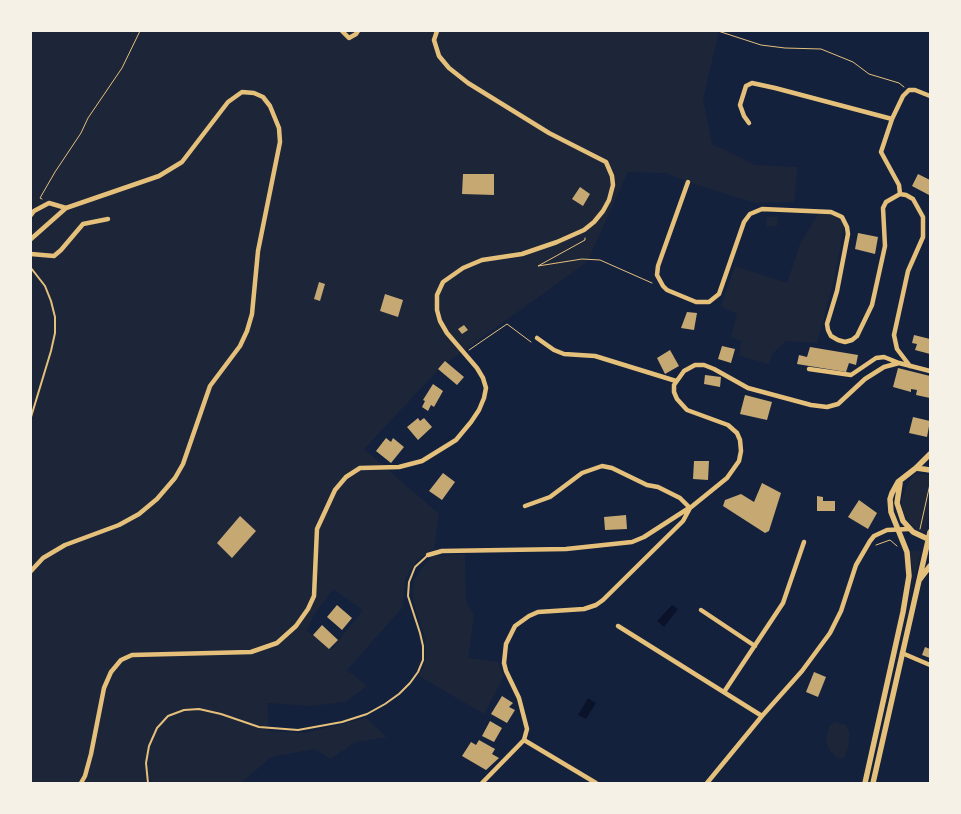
<!DOCTYPE html>
<style>
body{margin:0}
#map{position:relative;width:961px;height:814px;overflow:hidden;background:#14213d;font-family:"PT Sans Narrow",sans-serif}
canvas{display:block}
.frame{position:absolute;inset:0;border:32px solid #f6f1e7;pointer-events:none}
</style>
<div id="map">
<canvas width="961" height="814"></canvas>
<div class="frame"></div>
</div>
<script>
const context = document.querySelector('canvas').getContext('2d');
context.lineJoin = 'round';
function fillPath(path, color) {
  context.fillStyle = color;
  context.fill(path, 'evenodd');
}
function toPath(rows) {
  const path = new Path2D();
  for (const r of rows) {
    path.moveTo(r[0], r[1]);
    for (let i = 2; i < r.length; i += 2) path.lineTo(r[i], r[i + 1]);
  }
  return path;
}
function strokePath(path, color, width, dash) {
  context.strokeStyle = color;
  context.lineWidth = width;
  context.lineCap = dash ? 'butt' : 'round';
  context.setLineDash(dash || []);
  context.stroke(path);
}
const green = toPath([
 [31,31,719,31,703,99,712,144,755,165,797,167,794,202,755,203,688,182,666,173,628,172,587,262,441,367,364,449,439,514,434,549,417,560,405,579,403,607,347,670,367,686,345,702,311,706,267,703,269,731,305,733,366,718,387,737,355,742,331,759,314,749,271,757,241,783,152,783,150,777,146,783,31,783],
 [333,589,363,610,332,649,307,631,314,615],
 [818,214,831,214,840,219,844,227,835,276,817,343,786,341,772,354,769,364,740,356,741,341,731,337,737,314,721,306,735,266,787,283,800,244],
 [767,217,778,217,777,226,766,226],
 [918,474,930,475,930,510,925,531,922,533,915,529,909,522,904,515,902,506,902,499,908,483,914,475],
 [917,550,921,551,911,592,913,573,910,552],
 [465,554,466,601,474,616,468,658,498,662,504,676,484,714,419,676,424,665,426,654,425,638,415,608,412,593,415,579,422,568,434,556],
 [835,722,846,725,850,734,848,747,845,757,841,759,836,757,829,749,826,739,829,726]
]);
const water = toPath([
 [672,605,678,609,664,627,657,621],
 [588,698,596,703,586,719,578,715]
]);
const building = toPath([
 [463,174,494,174,494,195,462,194],
 [918,174,930,180,929,195,912,186],
 [580,187,590,194,583,206,572,199],
 [858,233,878,237,875,254,855,249],
 [319,282,325,284,320,301,314,299],
 [385,294,403,300,398,317,380,311],
 [687,312,697,313,694,330,681,328],
 [464,325,468,330,462,334,458,329],
 [914,335,930,339,930,354,915,350,917,344,912,343],
 [722,346,735,349,731,363,718,359],
 [810,347,858,355,856,365,849,363,846,372,797,364,799,355,807,357],
 [670,350,679,366,665,374,657,358],
 [445,361,464,377,457,385,438,369],
 [898,368,930,376,930,398,916,395,917,390,911,389,911,392,893,387],
 [705,375,721,377,720,387,704,384],
 [433,384,443,391,434,407,431,405,428,411,422,407,425,401,423,400],
 [745,395,772,402,767,420,740,414],
 [913,417,930,421,927,437,909,433],
 [418,418,420,421,424,418,432,427,418,440,407,427],
 [386,438,391,442,393,438,404,447,391,463,376,451],
 [694,461,709,461,708,480,693,479],
 [443,473,455,482,442,500,429,491],
 [762,483,781,493,769,531,765,533,723,506,725,500,741,494,754,502],
 [817,496,823,497,823,501,835,501,835,511,817,511],
 [859,500,877,513,868,529,848,517],
 [626,515,627,529,605,530,604,517],
 [240,516,256,531,232,558,217,543],
 [337,605,352,618,342,630,327,617],
 [322,625,338,640,329,649,313,635],
 [925,647,930,649,930,658,922,655],
 [814,672,826,677,818,697,806,692],
 [502,696,513,703,509,707,515,710,507,723,491,714],
 [490,721,502,728,494,742,482,736],
 [479,740,495,749,492,754,499,758,486,770,462,756,471,742,476,745]
]);
const path = toPath([
 [718,31,761,45,785,48,821,49,853,62,869,74,899,83,904,87],
 [42,199,40,198,55,172,81,133,88,118,122,68,140,31],
 [585,238,585,240,538,266,582,259,600,260,652,283],
 [469,350,507,324,531,342],
 [920,529,930,484],
 [876,545,890,540,897,546]
]);
const service = toPath([
 [31,268,45,286,51,301,55,317,55,333,51,351,31,417],
 [148,783,146,763,149,746,157,728,168,716,184,710,199,709,221,714,259,727,298,730,342,722,367,714,385,704,399,694,410,683,418,672,423,660,423,646,420,633,408,596,409,582,415,567,428,555]
]);
const minor = toPath([
 [342,31,349,38,356,34,358,31],
 [892,119,903,96,909,90,915,90,930,96],
 [749,123,744,116,740,105,746,86,752,83,775,88,892,119,881,152,899,185,900,194],
 [688,182,658,266,657,275,663,286,667,290,696,302,709,302,719,294,744,222,750,214,762,209,831,212,842,217,847,227,848,234,837,291,827,324,828,330,831,336,838,340,845,342,852,340,857,336,872,305,885,246,883,208,886,202,900,194,906,195,913,199,923,217,923,237,908,271,894,335,897,349,910,366],
 [31,215,34,211,49,203,66,208],
 [31,239,66,208,159,176,182,162,228,102,242,92,254,93,263,97,270,106,279,128,280,142,258,251,252,314,247,331,240,346,210,386,183,464,175,478,157,499,139,514,119,525,65,545,43,558,31,571],
 [31,254,54,256,61,250,83,224,108,219],
 [537,338,554,350,564,354,595,356,676,381],
 [809,369,851,375,876,358,884,357,899,363],
 [525,506,550,497,582,473,602,466,612,468,647,485,658,487,680,498,690,508],
 [428,555,442,551,566,549,632,542,644,537,689,508],
 [701,610,755,646],
 [618,626,762,716],
 [902,653,930,665],
 [724,692,783,603,804,542],
 [524,740,596,783],
 [81,783,85,776,91,754,104,688,111,672,121,660,132,655,251,652,277,643,296,626,308,609,314,596,317,529,335,490,346,477,360,468,399,467,422,461,456,440,471,422,479,410,484,398,486,388,483,378,477,368,447,333,440,321,437,310,437,295,443,282,463,268,482,260,522,254,557,242,584,230,594,222,603,211,609,200,613,185,612,176,606,162,549,133,468,83,449,68,439,56,434,40,437,31],
 [482,783,524,740,527,729,519,698,506,671,504,663,506,644,515,626,529,616,538,612,584,609,596,605,603,600,683,521,690,508,727,478,739,461,741,451,740,440,737,433,728,425,687,410,677,399,674,392,674,385,684,371,695,365,704,365,714,369,748,388,811,405,827,407,838,404,865,379,884,367,899,363,930,371],
 [707,783,762,716,802,671,830,633,841,611,856,565,870,541,874,536,887,530,909,529]
]);
const secondary = toPath([
 [916,468,930,470],
 [900,483,897,503,903,521,913,532,930,540],
 [920,579,930,566],
 [865,783,903,612,909,576,907,552,891,512,890,499,892,493,898,482,916,468,930,454],
 [873,783,930,532]
]);
fillPath(green, '#1d2539');
fillPath(water, '#0b132b');
fillPath(building, '#c6a872');
strokePath(path, '#e5c07b', 1);
strokePath(service, '#e5c07b', 2);
strokePath(minor, '#e5c07b', 4.5);
strokePath(secondary, '#e5c07b', 5.5);
</script>
